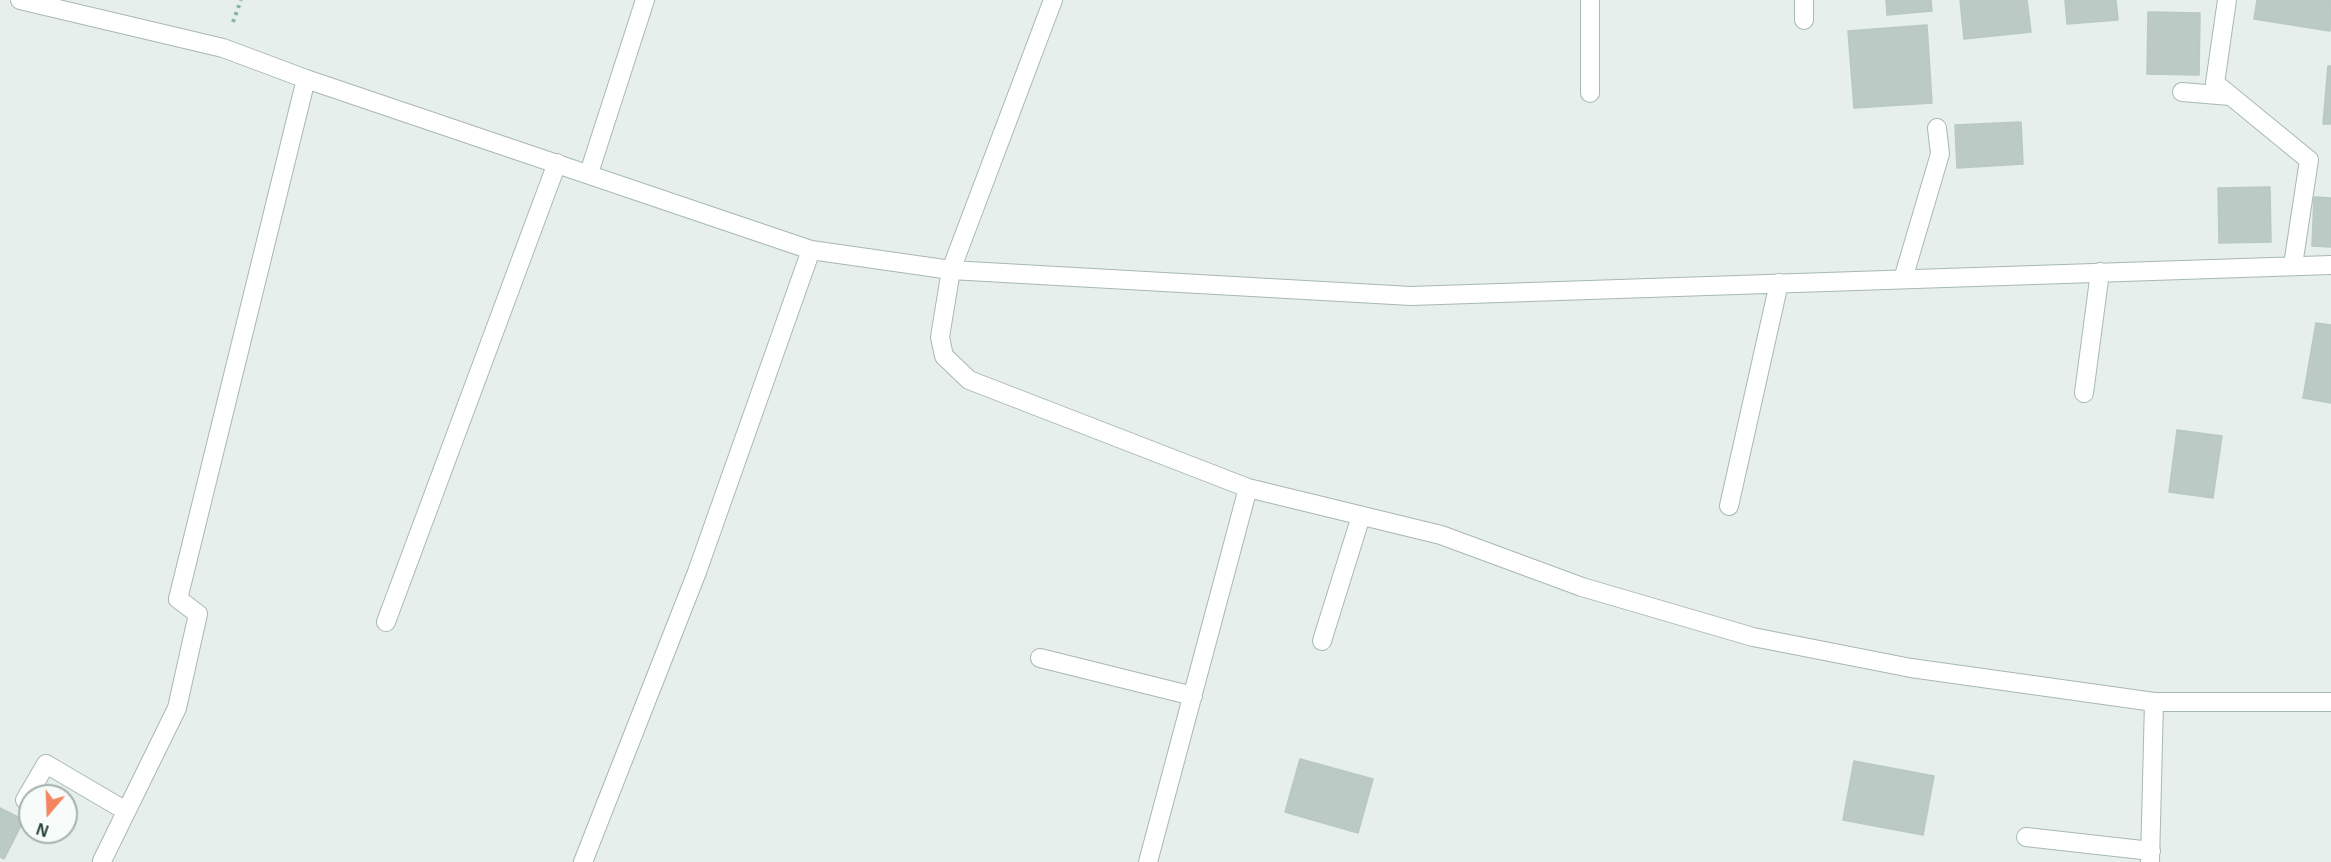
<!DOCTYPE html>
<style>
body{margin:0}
#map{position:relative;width:2331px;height:862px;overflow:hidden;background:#e6efeb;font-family:Helvetica,sans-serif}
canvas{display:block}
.north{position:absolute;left:18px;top:784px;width:60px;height:60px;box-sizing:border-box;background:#f7fbf9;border:2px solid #a3b1ad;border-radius:50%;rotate:199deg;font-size:16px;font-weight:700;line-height:24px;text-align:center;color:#24423a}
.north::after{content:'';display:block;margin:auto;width:21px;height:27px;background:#f4845f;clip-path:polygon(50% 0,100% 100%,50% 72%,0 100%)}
</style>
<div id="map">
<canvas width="2331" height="862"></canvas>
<div class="north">N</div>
</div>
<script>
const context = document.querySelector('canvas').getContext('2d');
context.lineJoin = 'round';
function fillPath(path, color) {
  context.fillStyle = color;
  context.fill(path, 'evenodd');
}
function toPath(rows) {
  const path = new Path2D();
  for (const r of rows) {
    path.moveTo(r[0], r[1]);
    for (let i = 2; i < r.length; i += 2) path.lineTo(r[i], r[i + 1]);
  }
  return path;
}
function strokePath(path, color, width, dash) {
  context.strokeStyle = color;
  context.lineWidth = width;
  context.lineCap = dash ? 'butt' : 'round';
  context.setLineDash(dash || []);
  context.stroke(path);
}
const building = toPath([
 [1886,0,1931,0,1932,11,1887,15,1886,0],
 [1960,0,2027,0,2031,32,1964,39,1960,0],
 [2065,0,2116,0,2118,20,2067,24,2065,0],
 [2257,0,2331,0,2330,31,2254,19,2257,0],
 [2148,12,2200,13,2199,75,2147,74,2148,12],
 [1927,25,1932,103,1854,108,1848,31,1927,25],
 [2328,66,2331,66,2331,124,2323,124,2328,66],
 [2021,122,2023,164,1957,168,1955,125,2021,122],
 [2270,187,2271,242,2219,243,2218,188,2270,187],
 [2314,197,2331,198,2331,247,2312,246,2314,197],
 [2316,323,2331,325,2331,403,2303,398,2316,323],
 [2177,430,2222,436,2213,498,2169,492,2177,430],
 [1300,759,1373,779,1358,833,1285,812,1300,759],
 [1854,761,1934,776,1923,835,1843,820,1854,761],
 [0,808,24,820,4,859,0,857,0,808]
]);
const path = toPath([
 [233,22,241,0]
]);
const service = toPath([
 [386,622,557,163],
 [25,800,46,764,126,811],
 [102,861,177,708,198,614,178,599,306,79]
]);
const minor = toPath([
 [20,0,223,48,306,79,811,250,951,270,1411,296,2331,265],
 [1053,0,951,270,940,337,944,356,969,380,1248,488,1441,535,1582,587,1753,637,1911,668,2154,702,2331,702],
 [1804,0,1804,20],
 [2227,0,2215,83,2309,160,2293,265],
 [2182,92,2230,96],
 [1590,93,1590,0],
 [589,173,645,0],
 [1903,279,1940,154,1937,128],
 [2084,393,2100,272],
 [1729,506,1779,283],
 [1322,641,1361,516],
 [1040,658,1193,696],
 [2026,837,2151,851],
 [583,862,697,572,811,250],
 [1148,862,1248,488],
 [2150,862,2154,702]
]);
fillPath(building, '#bbcac4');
strokePath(building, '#b8c9c2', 1.5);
strokePath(service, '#a8b8b2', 20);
strokePath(minor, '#a8b8b2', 20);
strokePath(path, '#86b3a5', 4, [3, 4.5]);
strokePath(service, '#fff', 18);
strokePath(minor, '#fff', 18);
</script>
